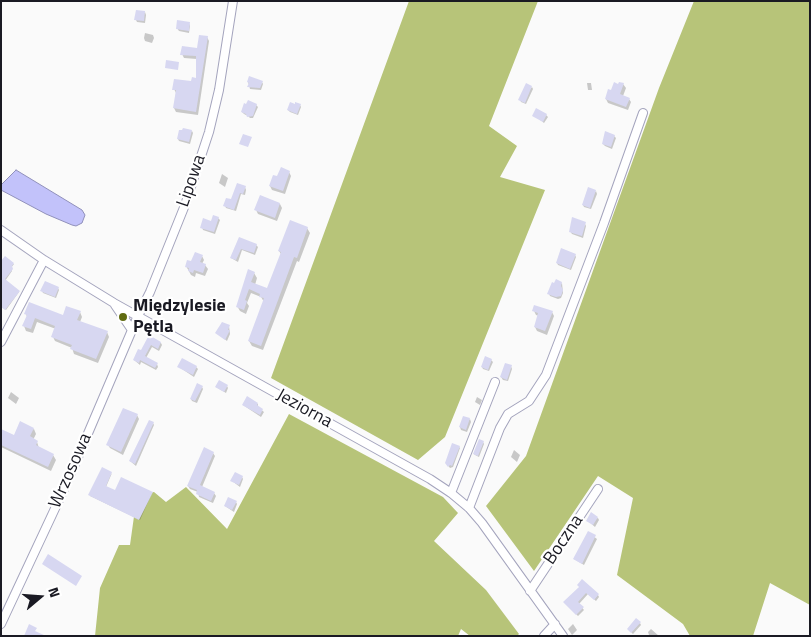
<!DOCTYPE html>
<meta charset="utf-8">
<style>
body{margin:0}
#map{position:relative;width:811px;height:637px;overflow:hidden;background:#fafafa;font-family:"Titillium Web",sans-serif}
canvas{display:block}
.frame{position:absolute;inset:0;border:2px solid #1a1a23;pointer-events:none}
.north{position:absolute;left:15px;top:572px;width:50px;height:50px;-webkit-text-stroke:4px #fff;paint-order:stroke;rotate:72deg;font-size:14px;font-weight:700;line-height:20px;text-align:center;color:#1a1a23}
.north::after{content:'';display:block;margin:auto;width:18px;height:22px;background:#1a1a23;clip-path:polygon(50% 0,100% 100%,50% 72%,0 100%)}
</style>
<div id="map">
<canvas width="811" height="637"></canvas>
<div class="frame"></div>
<div class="north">N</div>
</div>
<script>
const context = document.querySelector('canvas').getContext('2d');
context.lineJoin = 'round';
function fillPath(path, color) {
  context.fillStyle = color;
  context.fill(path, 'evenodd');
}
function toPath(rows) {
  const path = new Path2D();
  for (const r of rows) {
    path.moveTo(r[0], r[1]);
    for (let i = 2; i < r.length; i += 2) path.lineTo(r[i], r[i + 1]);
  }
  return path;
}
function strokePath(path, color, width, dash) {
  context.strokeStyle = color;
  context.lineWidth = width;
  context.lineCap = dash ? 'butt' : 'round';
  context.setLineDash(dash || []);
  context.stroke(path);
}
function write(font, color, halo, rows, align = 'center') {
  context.font = font + ' "Titillium Web",sans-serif';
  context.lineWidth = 4.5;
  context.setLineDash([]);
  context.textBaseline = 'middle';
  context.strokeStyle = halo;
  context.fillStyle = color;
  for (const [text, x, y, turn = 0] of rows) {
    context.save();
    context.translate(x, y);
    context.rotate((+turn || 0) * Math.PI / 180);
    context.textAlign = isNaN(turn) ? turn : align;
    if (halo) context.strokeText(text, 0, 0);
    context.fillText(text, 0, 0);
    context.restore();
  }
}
const forest = toPath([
 [409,1,538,1,489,126,517,146,500,177,545,190,445,437,418,460,271,378],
 [694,1,810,1,810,605,770,583,753,636,690,636,683,624,617,575,633,498,598,476,534,571,486,506,526,456,659,88],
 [289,414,443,497,458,513,434,541,486,590,519,634,517,636,470,636,461,629,458,636,95,636,100,588,119,545,130,545,137,495,154,492,166,502,186,487,227,529]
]);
const water = toPath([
 [16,170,82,210,85,215,82,223,76,226,72,225,46,214,1,190,1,185,16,170]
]);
const shadow = toPath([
 [145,12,146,15,145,23,137,22,136,20],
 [189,23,190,26,189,33,179,31,177,28],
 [145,33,153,35,154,38,152,43,145,41,144,38],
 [207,37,209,41,198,115,176,112,174,108,176,93,174,89,192,83,197,79,197,59,184,58,182,54,198,50],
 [248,82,262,82,263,84,261,90,250,89],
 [587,83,591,83,592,90,588,90],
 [623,84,626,88,623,96,629,99,631,102,628,110,608,103,606,99,619,85],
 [532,87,533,89,526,104,521,102,520,100],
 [256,105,258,107,253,118,250,118,248,116,244,114,242,112],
 [300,105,301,107,298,115,290,112,288,110],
 [534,115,546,115,548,117,544,123],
 [192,131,193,133,190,144,179,141,178,139],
 [614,136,616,138,612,149,605,146,603,144],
 [289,172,291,176,285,194,272,190,270,186,278,178],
 [222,174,228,178,225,187,219,183],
 [245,187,246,190,245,195,241,194,236,211,226,208,225,206],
 [596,191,597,194,591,209,584,207,583,205],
 [280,204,282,208,277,221,258,214,256,210],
 [218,218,220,220,215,234,203,230,202,227],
 [585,224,586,226,583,238,572,234,570,231],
 [307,228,310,233,299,262,297,261,263,350,252,346,249,341,264,302,261,297,251,293,247,303,249,306,246,314,240,311,237,306,254,273,257,278,255,285,268,290,281,254,279,251],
 [256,245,258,247,255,255,242,250,238,262,231,258,235,248],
 [575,255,576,257,571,270,558,265,557,263],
 [202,256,204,260,202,264,205,265,208,269,205,276,196,273,195,277,191,275,186,266],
 [2,261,14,264,11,268,12,271,5,281,19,292,6,310,1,306],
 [562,283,563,293,561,298,558,299,550,296,549,294],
 [58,288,59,290,56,298,43,293,42,291],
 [534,311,552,312,554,316,547,335,537,331,535,327,539,316,536,315],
 [80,312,82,317,80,322,107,332,109,337,98,363,74,354,72,348,55,341,53,337,56,329,37,322,33,333,26,331,24,326,27,317,26,314,64,316],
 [229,326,230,334,227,341,217,333],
 [149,337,161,343,162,345,159,351,152,347,146,358,157,364,158,367,156,370,141,362,140,365,134,360,141,352],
 [491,360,493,362,489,371,483,369,482,367],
 [511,366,512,369,508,381,503,380,501,377],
 [179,367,196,367,198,369,194,377],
 [227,386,228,388,226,393,216,387],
 [202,387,203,389,197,403,192,401,191,399],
 [11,392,19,398,16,404,8,398],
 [477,397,482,400,480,405,475,402],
 [258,404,258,407,264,412,261,417,243,405],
 [137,415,139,419,123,455,110,448,108,445],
 [470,419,471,422,467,432,461,430,460,427],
 [153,423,154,425,136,466,130,461],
 [34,429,36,434,33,440,37,442,39,448,53,455,56,460,51,471,1,447,1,430,15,436],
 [483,442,484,444,479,457,475,455,474,454],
 [459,447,460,448,453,467,450,468,446,463],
 [514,450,520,455,517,462,511,457],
 [213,453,215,456,202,487,214,493,216,496,213,503,199,497,198,492,190,489,188,486],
 [112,473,106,487,115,492,152,493,140,520,90,496],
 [242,477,243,479,240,487,232,481],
 [236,502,237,504,234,512,225,506],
 [598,518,599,520,595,527,588,521],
 [589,533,597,539,584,565,574,559],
 [580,587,598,595,599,597,596,601,588,594,579,604,584,610,578,616,566,604],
 [640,623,641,625,633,634,628,629],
 [573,624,577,630,572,635,568,629],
 [651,629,659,636,649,635,648,632]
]);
const building = toPath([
 [136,10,145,11,144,21,134,20],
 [177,20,190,22,189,31,176,29],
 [199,35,208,36,196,112,173,108,176,90,172,90,174,79,191,81,192,77,196,78,196,56,180,55,182,46,197,48],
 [166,60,179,62,178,70,165,68],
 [249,76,263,81,260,88,247,87,249,83,247,82],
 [614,82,618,84,619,82,624,83,620,94,630,98,626,107,605,99,608,89,611,90],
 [526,83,532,86,525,103,518,100],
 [248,100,257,104,253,116,247,117,246,114,241,112,244,103,246,104],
 [290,102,295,104,295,102,301,104,297,114,287,110],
 [536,108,547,114,543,122,532,116],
 [183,128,192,130,189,142,177,139,179,130,182,130],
 [605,131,615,135,611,147,602,144],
 [243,134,252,137,248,147,239,144],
 [281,167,290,171,283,191,269,186,273,175,277,176],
 [237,183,246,186,243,194,240,193,234,210,223,206,226,198,231,199],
 [588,187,596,190,590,208,582,205],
 [260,195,280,203,275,218,254,210],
 [213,215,219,217,214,232,200,228,203,218,211,221],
 [572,217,586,222,582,236,569,232],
 [290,220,308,227,297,258,294,257,261,346,248,341,264,298,259,297,260,294,249,289,245,300,247,301,244,310,236,307,248,269,255,272,251,282,267,288,281,252,278,251],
 [239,237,257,244,254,253,241,249,236,260,230,258],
 [561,248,576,254,570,269,556,263],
 [195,252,203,255,200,262,206,264,203,273,194,270,193,273,188,271,189,268,185,267,187,260,191,261],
 [5,256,14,263,12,266,13,269,5,279,20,291,5,310,1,307,1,261],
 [556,279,562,282,561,286,563,290,561,296,556,297,547,294,552,282,554,283],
 [45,281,59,287,55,297,40,291],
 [29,302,63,315,66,306,81,311,77,320,108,331,96,359,70,349,72,345,51,337,55,326,35,318,31,329,22,326,27,315,24,314],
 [534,305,553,311,545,331,534,327,538,313,532,311],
 [222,322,230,325,228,330,230,330,225,340,215,333],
 [149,335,161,342,158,349,151,345,145,356,158,363,155,368,140,360,139,363,133,360,138,349,141,350],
 [485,356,492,359,488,370,481,367],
 [182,358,197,366,193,375,177,367],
 [505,363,512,365,507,380,500,377],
 [219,380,228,385,224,392,215,387],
 [197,383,203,386,195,401,190,399],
 [247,396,258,403,257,405,263,409,260,415,242,405],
 [123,408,138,414,121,452,106,445],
 [463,416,470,418,466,430,459,427],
 [149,420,154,422,135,464,129,461],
 [20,421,34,428,30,436,38,441,36,445,54,454,48,467,1,445,1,429,14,435],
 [479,439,484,441,478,456,473,454],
 [452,443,460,446,452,466,450,465,448,467,445,463],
 [204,447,214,452,200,485,215,492,211,501,196,494,197,490,187,486],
 [102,467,112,472,106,486,115,490,121,477,153,492,139,520,88,495],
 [235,472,243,476,239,485,230,481],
 [228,497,237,501,232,510,224,506],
 [591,512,598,517,593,525,586,521],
 [588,531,596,535,582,564,573,559],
 [48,554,82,576,76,586,42,564],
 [582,579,599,594,594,600,586,593,578,602,584,607,576,615,563,602,579,587,577,585],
 [636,618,641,622,631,633,627,629],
 [29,624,37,628,35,631,46,636,24,636]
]);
const minor = toPath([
 [1,230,44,260,114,303,430,479,451,493,469,508,482,523,563,636],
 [115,305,132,330],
 [1,342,44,260],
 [451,493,495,382],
 [469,508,500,428,508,414,529,401,546,375,604,223,643,113],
 [530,591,598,489],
 [1,624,66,485,138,316,150,292,185,205,209,132,219,90,233,1],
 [544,636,555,624]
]);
const markers = [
 [123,317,5,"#606b11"]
];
const streetNames = [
 ["Lipowa",192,181,-71],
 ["Jeziorna",304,409,29],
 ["Wrzosowa",71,471,-66],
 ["Boczna",564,540,-56]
];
const poiNames = [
 ["Międzylesie",133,307],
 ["Pętla",133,328]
];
fillPath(forest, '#b7c479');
fillPath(water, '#c2c2fa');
strokePath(water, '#9090ba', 1);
fillPath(shadow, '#0003');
fillPath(building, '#d7d7f1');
strokePath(minor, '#a4a4bd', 10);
strokePath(minor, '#fff', 8);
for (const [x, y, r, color] of markers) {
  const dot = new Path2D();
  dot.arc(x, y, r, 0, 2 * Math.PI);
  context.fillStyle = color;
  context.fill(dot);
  strokePath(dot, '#fff', 2);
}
write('18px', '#1a1a23', '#fff', streetNames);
write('bold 18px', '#1a1a23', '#fff', poiNames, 'left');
</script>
